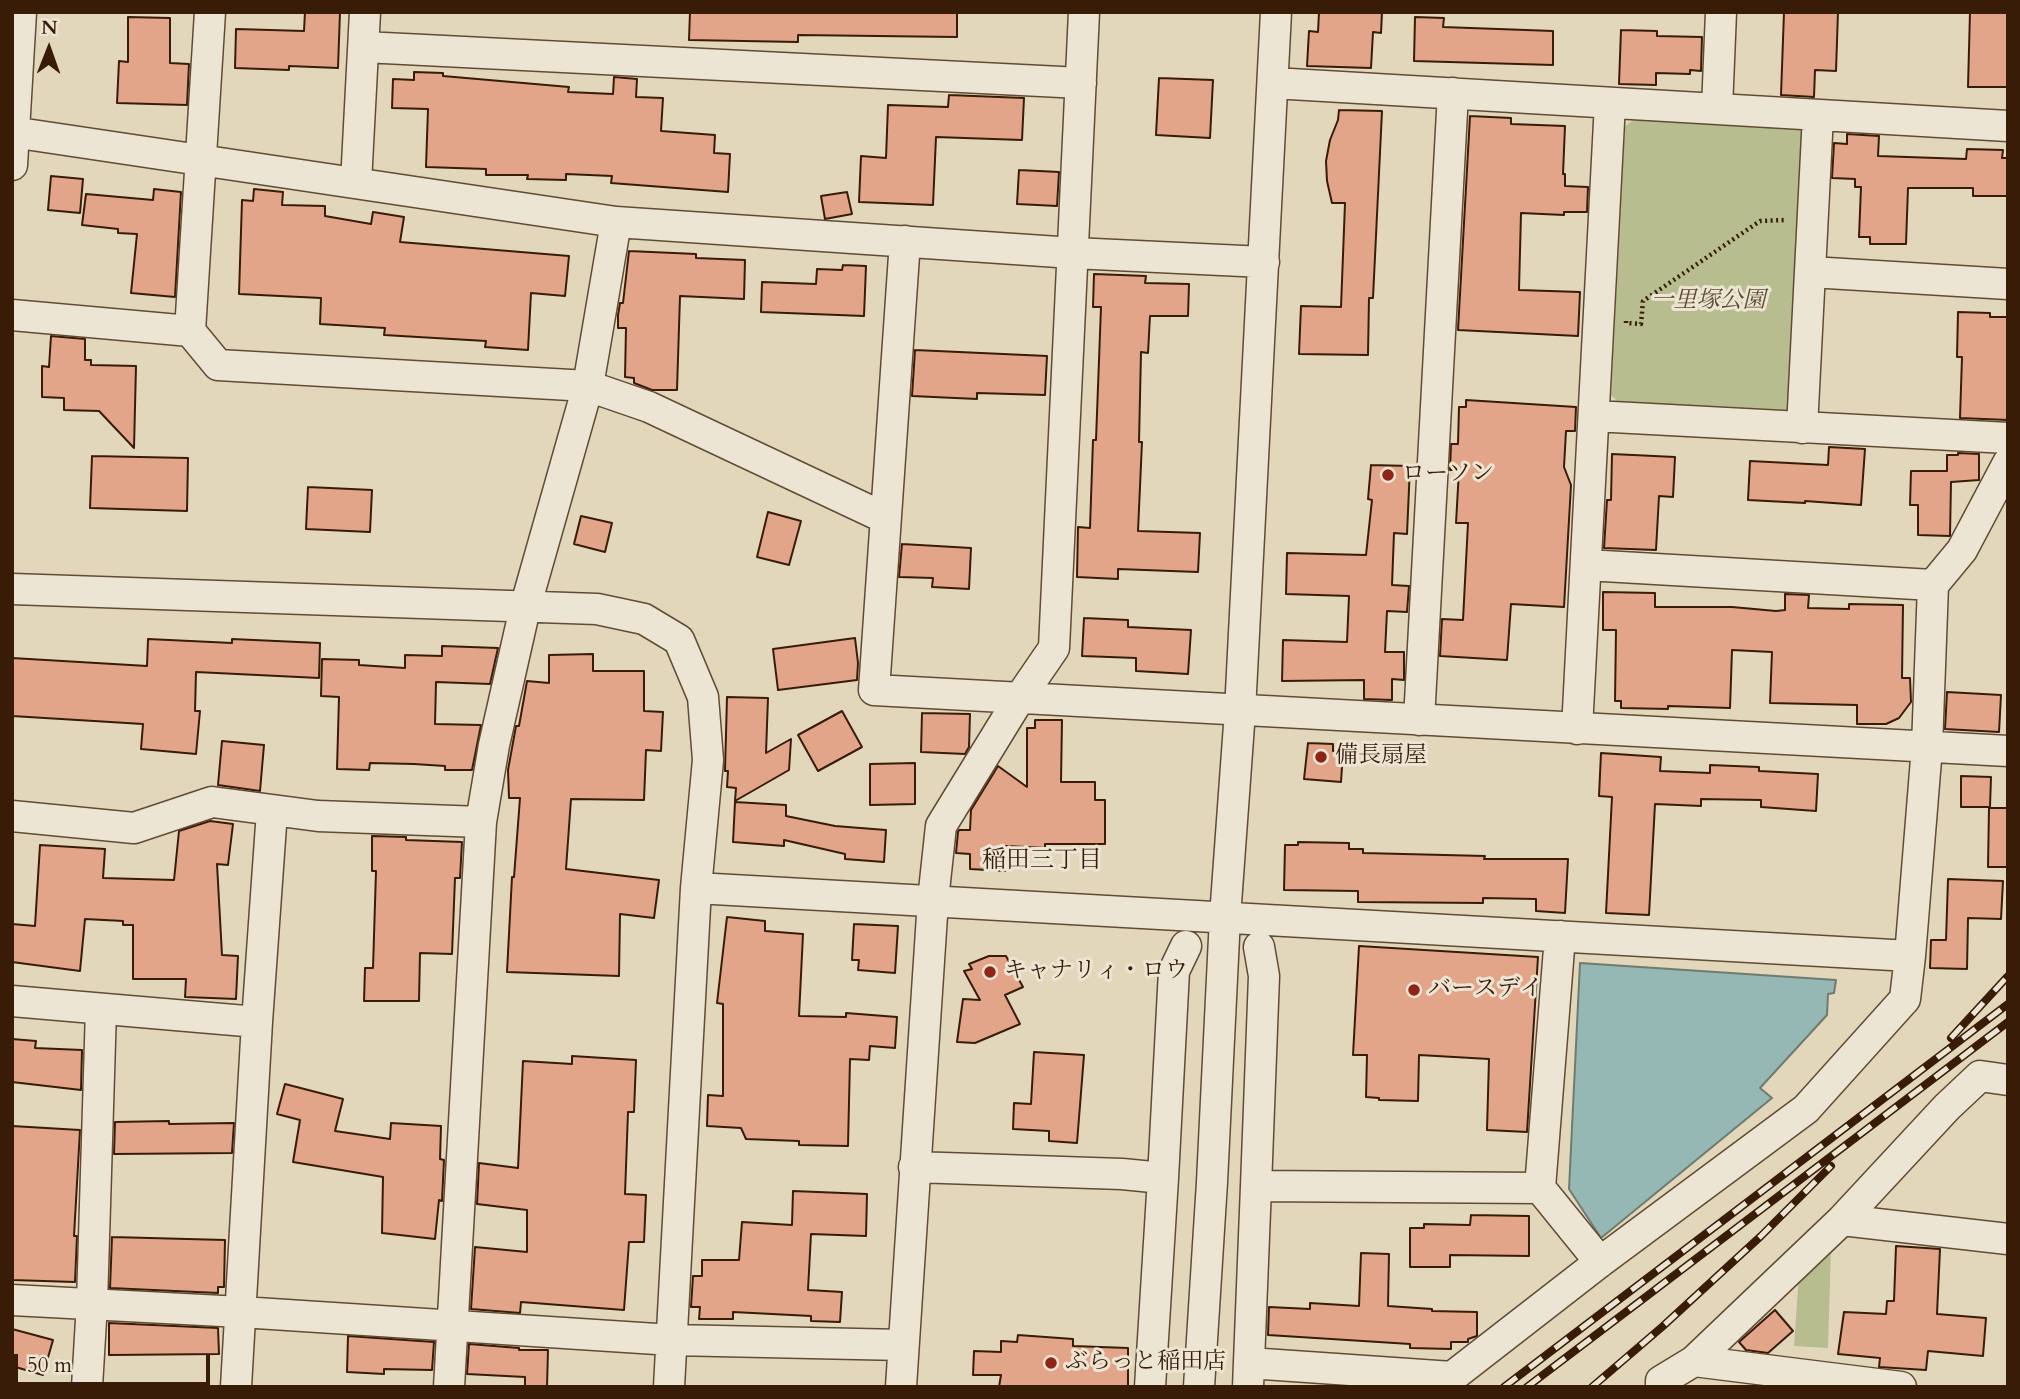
<!DOCTYPE html>
<meta charset="utf-8">
<style>
body{margin:0}
#map{position:relative;width:2020px;height:1399px;overflow:hidden;background:#e2d7bb;font-family:Cardo,serif}
canvas{display:block}
.frame{position:absolute;inset:0;border:14px solid #381c07;pointer-events:none}
.north{position:absolute;left:14px;top:14px;width:70px;height:70px;-webkit-text-stroke:5px #ece5d3;paint-order:stroke;rotate:1deg;font-size:19px;font-weight:700;line-height:28px;text-align:center;color:#381c07}
.north::after{content:'';display:block;margin:auto;width:24px;height:32px;background:#381c07;clip-path:polygon(50% 0,100% 100%,50% 72%,0 100%)}
.scale{position:absolute;left:14px;top:1354px;width:196px;height:32px;box-sizing:border-box;border:4px solid #381c07;border-top:0;padding-left:9px;font-size:21px;line-height:24px;white-space:nowrap;color:#381c07;-webkit-text-stroke:5px #ece5d3;paint-order:stroke}
</style>
<div id="map">
<canvas width="2020" height="1399"></canvas>
<div class="frame"></div>
<div class="north">N</div>
<div class="scale">50 m</div>
</div>
<script>
const context = document.querySelector('canvas').getContext('2d');
context.lineJoin = 'round';
function fillPath(path, color) {
  context.fillStyle = color;
  context.fill(path, 'evenodd');
}
function toPath(rows) {
  const path = new Path2D();
  for (const r of rows) {
    path.moveTo(r[0], r[1]);
    for (let i = 2; i < r.length; i += 2) path.lineTo(r[i], r[i + 1]);
  }
  return path;
}
function strokePath(path, color, width, dash) {
  context.strokeStyle = color;
  context.lineWidth = width;
  context.lineCap = dash ? 'butt' : 'round';
  context.setLineDash(dash || []);
  context.stroke(path);
}
function write(font, color, halo, rows, align = 'center') {
  context.font = font + ' Cardo,"Noto Serif JP",serif';
  context.lineWidth = 6;
  context.setLineDash([]);
  context.textBaseline = 'middle';
  context.strokeStyle = halo;
  context.fillStyle = color;
  for (const [text, x, y, turn = 0] of rows) {
    context.save();
    context.translate(x, y);
    context.rotate((+turn || 0) * Math.PI / 180);
    context.textAlign = isNaN(turn) ? turn : align;
    if (halo) context.strokeText(text, 0, 0);
    context.fillText(text, 0, 0);
    context.restore();
  }
}
const green = toPath([
 [1635,119,1797,125,1807,138,1795,407,1783,413,1619,403,1611,395,1625,126],
 [1831,1248,1828,1348,1794,1346,1799,1274]
]);
const water = toPath([
 [1580,963,1836,980,1834,993,1828,994,1827,1015,1760,1088,1772,1098,1601,1238,1569,1189,1580,963]
]);
const building = toPath([
 [305,12,340,12,338,68,289,66,289,70,235,68,236,29,304,31,305,12],
 [690,12,957,12,957,37,798,35,798,42,689,40,690,12],
 [1319,12,1382,12,1381,33,1373,32,1371,68,1307,66,1309,31,1318,32,1319,12],
 [1784,12,1838,12,1836,71,1815,70,1814,97,1781,95,1784,12],
 [1970,12,2008,12,2008,87,1968,87,1970,12],
 [128,17,170,18,170,63,189,64,187,105,117,103,119,61,128,62,128,17],
 [1415,17,1444,18,1443,27,1553,31,1553,65,1414,61,1415,17],
 [1621,30,1657,31,1657,36,1702,37,1701,71,1690,70,1690,74,1656,73,1656,85,1619,84,1621,30],
 [414,72,443,73,443,76,569,87,568,92,613,94,614,77,637,79,636,97,663,98,661,131,715,135,714,153,730,154,728,192,611,183,612,176,566,174,566,180,527,179,528,175,486,175,486,169,426,167,428,109,392,108,393,79,414,80,414,72],
 [1159,78,1213,80,1210,138,1156,135,1159,78],
 [949,95,1024,98,1022,140,936,137,933,205,859,202,861,156,886,158,888,105,948,107,949,95],
 [1339,110,1382,111,1373,298,1369,298,1368,355,1299,354,1301,306,1341,307,1345,203,1332,203,1327,181,1326,161,1330,140,1338,120,1339,110],
 [1470,116,1511,118,1511,124,1565,126,1563,174,1565,174,1565,186,1588,187,1587,212,1564,212,1564,215,1521,213,1519,290,1580,292,1578,336,1458,330,1470,116],
 [1847,134,1879,136,1878,156,1966,159,1967,149,2003,150,2002,158,2008,158,2008,196,1973,196,1973,188,1908,188,1906,244,1870,244,1870,237,1859,237,1861,187,1855,187,1855,179,1832,178,1834,143,1847,144,1847,134],
 [1019,170,1059,172,1057,206,1017,204,1019,170],
 [51,176,83,179,80,213,48,210,51,176],
 [154,189,181,192,175,297,131,293,137,234,118,233,118,229,82,225,86,194,153,200,154,189],
 [254,189,283,192,282,205,325,206,325,216,371,224,373,212,404,217,400,242,569,256,565,296,531,293,528,350,485,347,486,341,384,335,385,328,320,324,321,298,239,294,242,200,253,201,254,189],
 [847,192,852,214,825,219,821,196,847,192],
 [629,251,696,254,696,258,745,260,744,299,680,296,677,390,652,390,634,383,634,378,625,377,626,328,618,328,618,315,620,303,623,303,629,251],
 [843,265,866,266,864,316,761,312,762,282,816,284,817,269,842,270,843,265],
 [1094,274,1146,276,1145,283,1189,284,1188,316,1150,316,1148,353,1141,352,1139,442,1142,442,1138,531,1200,533,1198,572,1118,569,1118,579,1077,577,1078,527,1090,528,1093,440,1096,440,1101,307,1093,307,1094,274],
 [1958,312,1990,313,1990,317,2008,317,2008,420,1960,418,1962,357,1957,357,1958,312],
 [51,336,85,339,85,360,91,360,91,365,136,366,134,448,99,411,64,410,64,398,42,397,42,366,49,367,51,336],
 [915,350,1047,356,1045,395,977,393,977,399,912,396,915,350],
 [1466,400,1576,407,1575,431,1566,431,1564,467,1571,485,1564,607,1511,604,1507,660,1440,656,1442,619,1463,620,1468,523,1456,523,1459,470,1450,470,1451,444,1458,444,1459,407,1466,407,1466,400],
 [1829,447,1865,449,1861,505,1805,501,1805,503,1748,500,1750,461,1828,465,1829,447],
 [1958,453,1979,454,1979,480,1951,482,1950,536,1918,535,1918,505,1910,505,1911,471,1947,471,1947,455,1958,455,1958,453],
 [1612,454,1675,457,1673,497,1659,496,1656,550,1604,548,1607,500,1611,500,1612,454],
 [92,456,188,458,187,511,90,508,92,456],
 [1371,465,1410,466,1407,534,1394,533,1392,585,1409,586,1407,612,1387,611,1385,652,1404,652,1404,680,1392,679,1392,700,1364,699,1364,680,1282,681,1283,640,1347,642,1349,596,1286,594,1287,553,1366,555,1372,500,1368,499,1371,465],
 [308,487,372,490,370,532,306,529,308,487],
 [768,512,801,521,789,565,757,557,768,512],
 [581,516,612,523,605,552,574,544,581,516],
 [902,544,971,548,969,589,932,587,933,578,899,577,902,544],
 [1603,592,1655,593,1655,607,1732,607,1776,611,1785,610,1785,594,1809,595,1808,608,1849,609,1849,604,1903,605,1902,678,1910,678,1911,702,1899,718,1886,724,1857,724,1857,705,1770,703,1772,652,1732,650,1730,708,1668,706,1668,709,1621,708,1621,701,1615,701,1616,630,1603,630,1603,592],
 [1084,618,1128,620,1128,627,1191,630,1188,674,1136,671,1136,658,1082,656,1084,618],
 [855,638,858,663,857,680,778,690,773,649,855,638],
 [148,639,232,643,232,639,320,643,319,678,196,672,195,711,200,711,196,754,141,749,143,724,12,716,12,658,147,666,148,639],
 [442,646,498,648,490,684,436,682,435,724,481,725,472,770,445,770,445,766,414,764,370,763,369,770,337,769,339,697,321,696,322,659,359,660,359,665,405,668,405,655,442,656,442,646],
 [593,654,593,671,644,671,644,711,663,712,661,751,646,750,644,800,571,799,566,869,659,880,654,918,620,914,619,976,507,972,512,877,514,877,520,798,509,798,508,770,516,726,519,726,527,681,549,683,549,655,593,654],
 [1947,692,2001,695,1999,732,1945,729,1947,692],
 [727,697,768,698,766,753,791,739,789,770,735,801,736,788,727,787,728,771,725,771,727,697],
 [842,711,862,747,818,771,798,735,842,711],
 [922,713,970,714,969,747,965,754,921,752,922,713],
 [1035,720,1062,720,1061,782,1095,782,1095,800,1105,800,1105,844,1045,844,1045,848,1006,846,1005,871,970,869,970,854,956,853,958,832,959,830,970,830,971,810,998,766,1027,787,1027,728,1035,728,1035,720],
 [222,741,264,745,260,791,218,785,222,741],
 [1308,743,1333,744,1333,751,1343,752,1341,782,1304,779,1308,743],
 [1601,753,1661,757,1660,771,1710,773,1710,765,1759,767,1759,771,1818,774,1816,811,1761,807,1761,800,1701,799,1701,806,1655,804,1649,915,1606,913,1612,797,1599,796,1601,753],
 [915,763,915,804,870,805,870,764,915,763],
 [1961,776,1991,777,1990,807,1961,807,1961,776],
 [735,802,786,805,786,816,835,826,886,830,884,862,845,859,845,854,784,840,784,846,733,842,735,802],
 [1989,808,2008,808,2008,867,1988,867,1989,808],
 [210,821,233,824,228,865,217,864,222,955,238,956,236,999,185,997,186,979,133,979,133,925,123,925,123,921,85,919,80,971,12,962,12,924,35,926,40,845,105,849,103,878,174,880,179,831,210,821],
 [372,836,406,837,406,840,462,842,460,878,455,878,452,954,420,953,419,1001,364,1001,365,968,373,968,376,871,372,871,372,836],
 [1298,842,1349,843,1349,849,1363,849,1363,853,1485,856,1484,859,1568,859,1565,913,1536,911,1536,899,1483,898,1483,903,1358,902,1358,891,1284,890,1285,845,1298,845,1298,842],
 [1948,879,2003,881,2001,919,1968,918,1967,969,1930,968,1931,940,1946,940,1948,879],
 [727,917,765,921,765,931,803,934,799,1016,846,1017,846,1013,897,1017,895,1048,870,1046,869,1060,850,1059,848,1146,799,1145,799,1141,746,1139,741,1128,707,1126,708,1095,723,1096,723,1004,717,1003,727,917],
 [854,924,898,926,895,973,858,970,859,960,852,960,854,924],
 [1359,946,1538,957,1527,1132,1487,1130,1489,1059,1419,1055,1418,1101,1379,1100,1379,1098,1366,1097,1367,1055,1353,1055,1359,946],
 [989,956,1006,956,1023,987,1005,995,1020,1024,975,1043,957,1042,963,999,980,1000,964,971,972,969,969,964,989,956],
 [12,1039,36,1041,35,1048,82,1050,81,1090,12,1082,12,1039],
 [1034,1052,1084,1055,1077,1143,1049,1141,1049,1131,1013,1129,1014,1103,1031,1104,1034,1052],
 [572,1056,636,1060,634,1112,628,1112,625,1194,646,1195,644,1242,629,1242,624,1310,521,1302,520,1313,471,1309,475,1247,527,1252,527,1210,477,1204,479,1163,518,1168,523,1061,572,1064,572,1056],
 [285,1084,343,1099,335,1131,390,1139,391,1123,441,1126,440,1159,444,1160,442,1201,439,1200,435,1239,382,1233,383,1177,293,1162,300,1120,277,1114,285,1084],
 [169,1121,169,1124,234,1123,232,1153,114,1154,115,1122,169,1121],
 [12,1126,80,1130,74,1236,77,1236,75,1282,12,1280,12,1126],
 [793,1191,867,1194,866,1236,811,1234,808,1290,842,1292,840,1322,811,1321,811,1316,733,1312,733,1319,699,1319,700,1307,691,1307,693,1276,702,1276,702,1260,739,1260,742,1222,792,1225,793,1191],
 [1471,1215,1529,1216,1529,1256,1450,1255,1450,1267,1410,1267,1410,1228,1424,1228,1424,1224,1470,1225,1471,1215],
 [112,1237,225,1240,224,1287,218,1287,218,1293,110,1288,112,1237],
 [1896,1246,1940,1249,1937,1314,1986,1318,1983,1356,1928,1351,1926,1370,1879,1367,1880,1358,1838,1354,1844,1312,1886,1314,1887,1301,1894,1301,1896,1246],
 [1361,1253,1389,1254,1388,1306,1432,1309,1432,1311,1477,1312,1477,1336,1468,1339,1468,1342,1451,1342,1451,1349,1410,1348,1410,1344,1268,1335,1269,1307,1310,1309,1310,1303,1359,1306,1361,1253],
 [1775,1310,1793,1331,1768,1353,1746,1350,1739,1342,1775,1310],
 [109,1323,218,1328,219,1354,109,1355,109,1323],
 [12,1329,53,1340,43,1375,12,1366,12,1329],
 [1018,1335,1073,1339,1073,1346,1128,1348,1128,1387,999,1387,1001,1375,973,1375,974,1351,1001,1352,1001,1341,1017,1342,1018,1335],
 [348,1336,434,1342,432,1370,384,1369,384,1374,347,1372,348,1336],
 [469,1344,519,1348,519,1350,548,1350,547,1387,525,1387,525,1377,467,1374,469,1344]
]);
const path = toPath([
 [1626,321,1626,323,1641,324,1643,301,1760,221,1785,220]
]);
const minor = toPath([
 [210,12,190,331,218,365,588,386,649,407,885,518],
 [364,47,1081,83],
 [1273,83,2008,126],
 [1717,109,1721,12],
 [12,132,616,222,1073,253,1264,262],
 [12,165,21,12],
 [356,183,365,12],
 [905,241,874,690,2008,751],
 [1811,272,2008,284],
 [12,315,190,331],
 [1594,416,2008,438],
 [1802,428,1818,115],
 [1586,565,1933,585],
 [12,589,597,609,644,619,679,640,703,697,708,760,696,888,669,1387],
 [1419,720,1453,93],
 [1577,729,1610,103],
 [12,816,134,828,212,802,318,816,481,822],
 [696,888,1910,956],
 [1560,936,1540,1188,1600,1262],
 [12,1001,257,1022],
 [914,1167,1122,1174,1163,1178,1150,1387],
 [1163,1178,1174,971,1186,946],
 [1256,1186,1264,976,1259,947],
 [1842,1220,2008,1239],
 [12,1300,241,1312,672,1340,903,1345],
 [1694,1361,1901,1387],
 [1249,1363,1452,1377],
 [87,1387,92,1303,101,1009],
 [236,1387,257,1022,272,811],
 [449,1387,481,822,494,745,525,608,588,386,616,222],
 [901,1387,933,900,941,826,1019,699,1054,648,1084,12],
 [1199,1387,1212,1182,1225,917,1240,711,1276,12],
 [1248,1387,1256,1186,1540,1188],
 [1439,1387,1600,1262,1806,1109,1905,999,1910,956,1927,747,1933,585,1962,550,2008,463],
 [1661,1387,1661,1381,1694,1361,1842,1220,1947,1107,1980,1076,2008,1080]
]);
const rail = toPath([
 [1951,1038,2008,976],
 [1504,1387,2008,1004],
 [1527,1387,2008,1022],
 [1592,1387,1662,1327,1761,1236,1831,1166]
]);
const markers = [
 [1388,475,7,"#8f2418"],
 [1321,757,7,"#8f2418"],
 [990,972,7,"#8f2418"],
 [1414,990,7,"#8f2418"],
 [1051,1363,7,"#8f2418"]
];
const parkNames = [
 ["一里塚公園",1708,302]
];
const poiNames = [
 ["ローソン",1402,475],
 ["備長扇屋",1335,757],
 ["キャナリィ・ロウ",1004,972],
 ["バースデイ",1428,990],
 ["ぶらっと稲田店",1065,1363]
];
const neighbourhoodNames = [
 ["稲田三丁目",1042,861]
];
fillPath(green, '#b7bd8e');
fillPath(water, '#95b8b4');
strokePath(water, '#707a6f', 2);
fillPath(building, '#e3a589');
strokePath(building, '#381c07', 2);
strokePath(minor, '#624b34', 33);
strokePath(path, '#381c07', 4.5, [2, 3.5]);
strokePath(minor, '#ece5d3', 30);
strokePath(rail, '#381c07', 8);
strokePath(rail, '#ece5d3', 5, [16]);
for (const [x, y, r, color] of markers) {
  const dot = new Path2D();
  dot.arc(x, y, r, 0, 2 * Math.PI);
  context.fillStyle = color;
  context.fill(dot);
  strokePath(dot, '#ece5d3', 2.5);
}
write('italic 23px', '#5e4c30', '#ece5d3', parkNames);
write('23px', '#381c07', '#ece5d3', poiNames, 'left');
write('24px', '#381c07', '#ece5d3', neighbourhoodNames);
</script>
